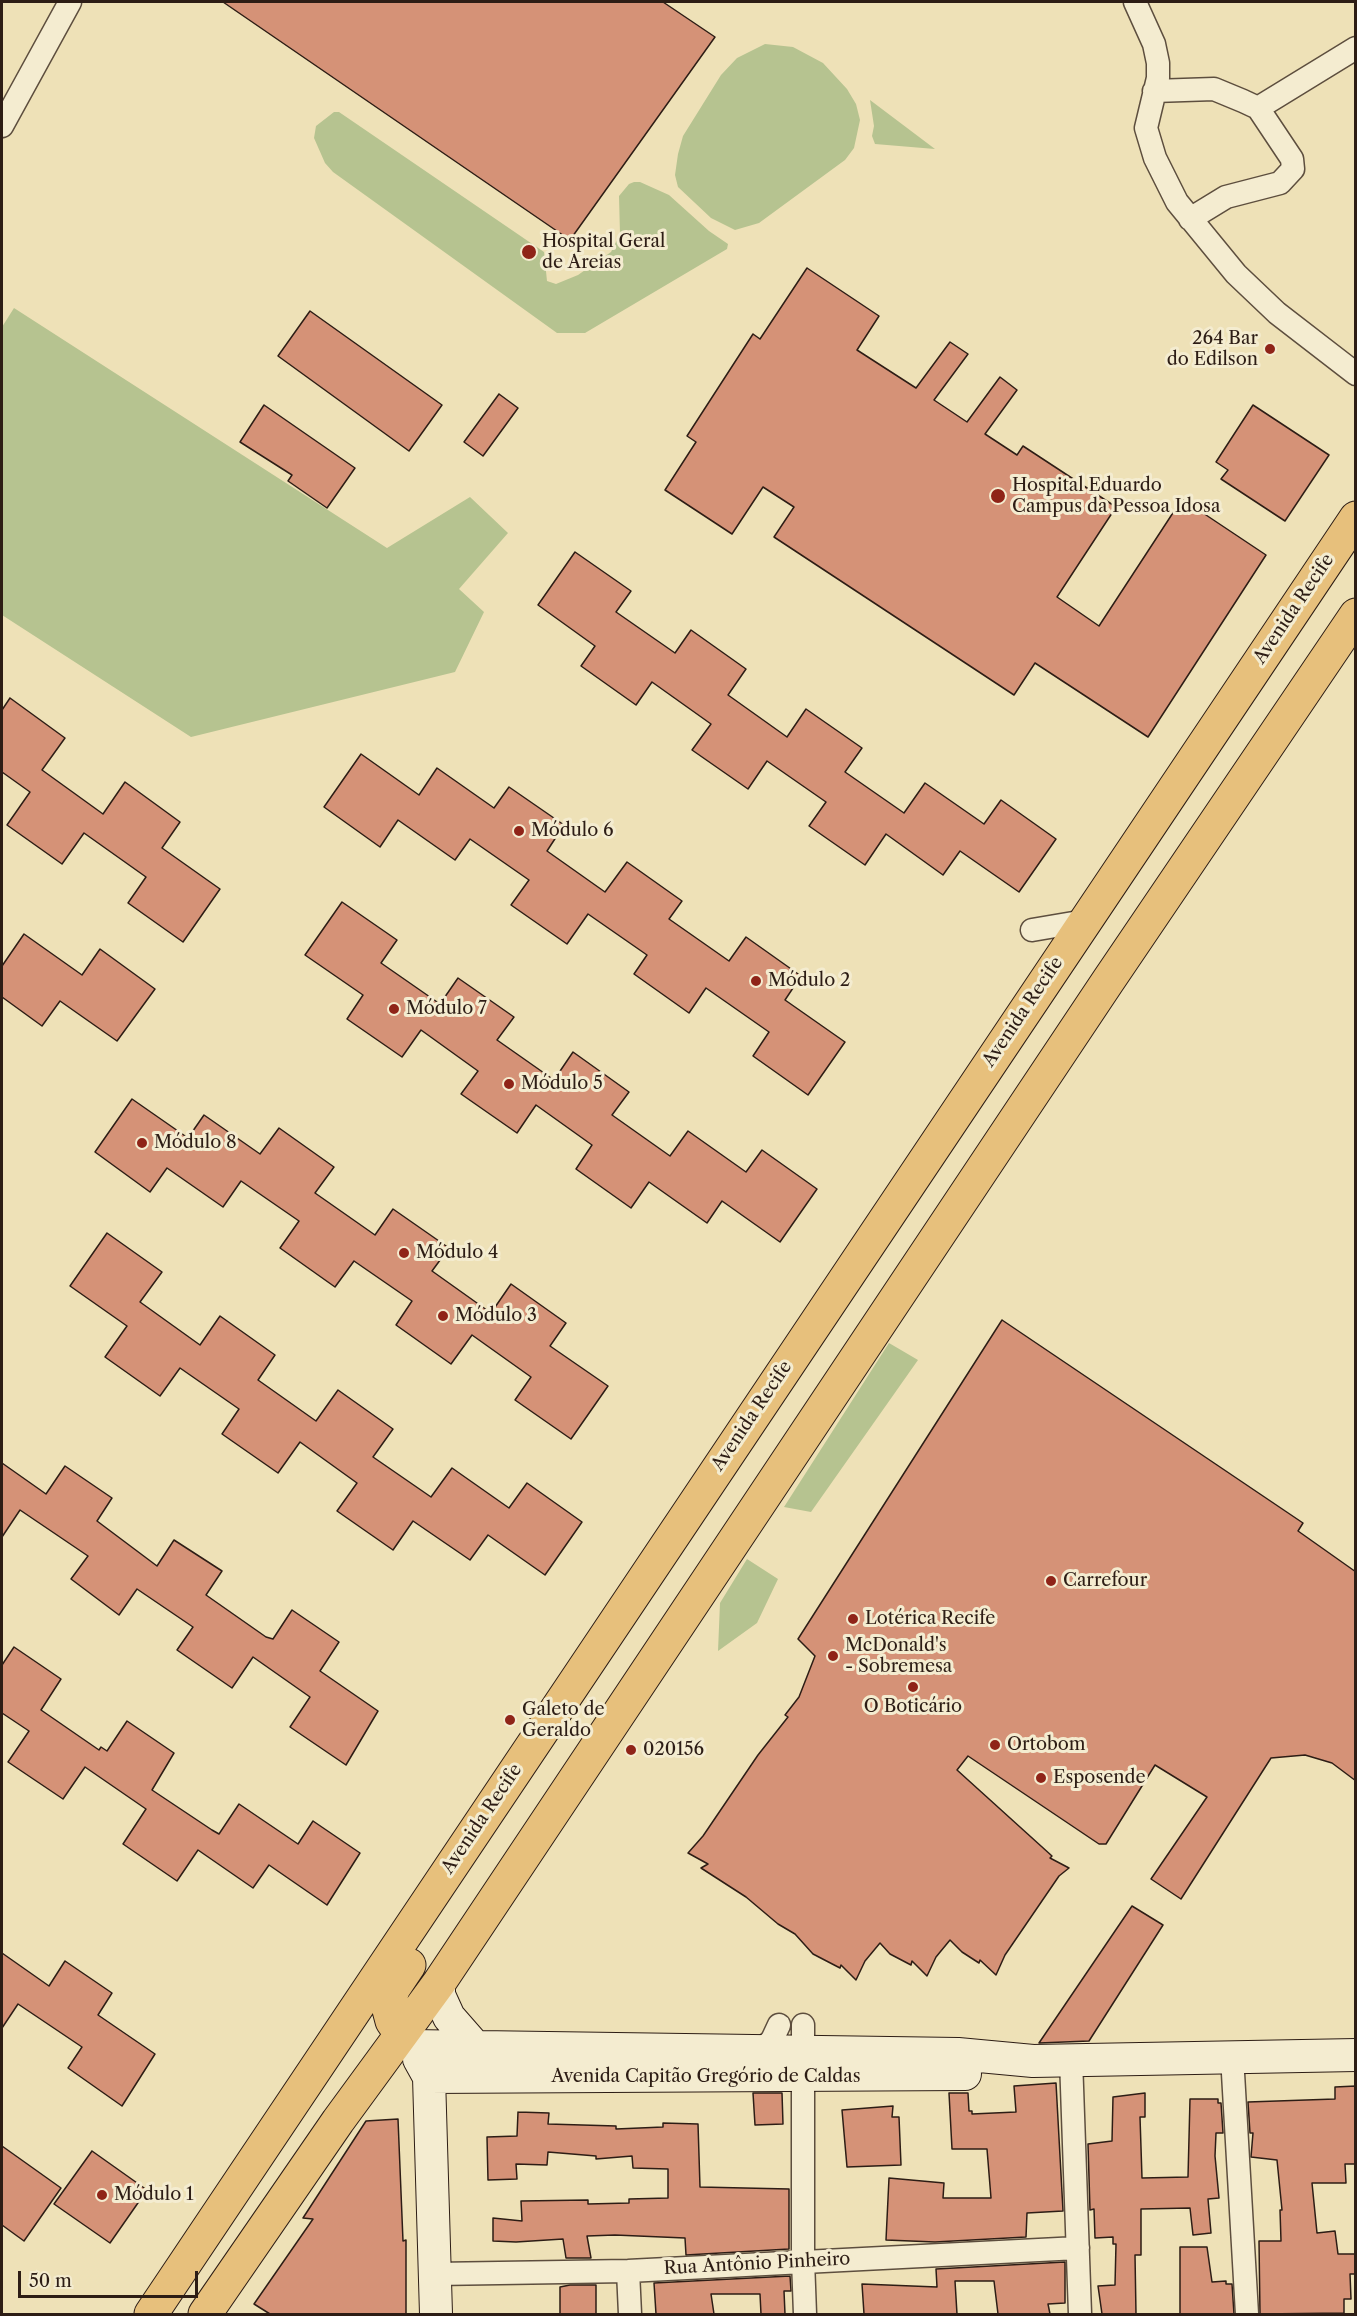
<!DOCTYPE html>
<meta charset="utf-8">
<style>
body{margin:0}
#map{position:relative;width:1357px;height:2316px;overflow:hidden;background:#eee1b7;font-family:"Libre Caslon Text",serif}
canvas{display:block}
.frame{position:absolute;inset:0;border:3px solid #2d1d15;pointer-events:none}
.scale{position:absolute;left:18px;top:2271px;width:180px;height:27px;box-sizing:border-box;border:3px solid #2d1d15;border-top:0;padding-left:8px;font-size:18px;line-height:21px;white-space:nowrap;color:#2d1d15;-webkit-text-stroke:4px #f4ecd0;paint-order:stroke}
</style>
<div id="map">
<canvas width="1357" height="2316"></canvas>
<div class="frame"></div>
<div class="scale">50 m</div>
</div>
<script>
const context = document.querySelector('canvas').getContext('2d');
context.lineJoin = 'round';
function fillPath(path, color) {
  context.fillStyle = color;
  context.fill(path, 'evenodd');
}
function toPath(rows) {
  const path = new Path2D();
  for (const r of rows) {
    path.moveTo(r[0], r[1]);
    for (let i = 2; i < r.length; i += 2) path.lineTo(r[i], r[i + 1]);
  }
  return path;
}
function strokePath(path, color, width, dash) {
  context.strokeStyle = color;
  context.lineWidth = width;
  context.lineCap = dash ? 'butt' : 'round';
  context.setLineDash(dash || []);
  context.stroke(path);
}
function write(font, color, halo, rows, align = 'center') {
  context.font = font + ' "Libre Caslon Text",serif';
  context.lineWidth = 6;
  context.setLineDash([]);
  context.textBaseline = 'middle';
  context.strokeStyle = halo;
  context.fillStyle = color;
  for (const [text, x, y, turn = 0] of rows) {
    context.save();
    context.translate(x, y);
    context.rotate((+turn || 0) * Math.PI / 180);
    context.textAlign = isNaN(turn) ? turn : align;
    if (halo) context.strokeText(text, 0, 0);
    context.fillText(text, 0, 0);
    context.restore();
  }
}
const green = toPath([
 [765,44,793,47,823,63,847,89,856,104,860,120,854,148,845,160,759,223,735,230,711,218,678,187,675,175,678,154,683,136,721,75,737,58],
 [870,100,935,149,875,144,872,136,874,126],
 [334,112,339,112,544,252,547,281,556,284,578,275,611,252,620,234,619,196,629,184,634,182,640,182,669,195,709,231,728,244,727,249,585,333,557,333,333,172,325,163,314,138,316,126],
 [14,308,387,548,470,497,508,533,459,589,484,612,455,672,191,737,2,615,2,327],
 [889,1343,918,1360,811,1512,784,1507],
 [747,1559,778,1579,757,1623,718,1651,720,1603]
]);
const building = toPath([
 [223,2,663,2,715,37,570,240,223,2],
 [807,268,879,316,857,350,916,388,950,342,968,354,934,400,967,422,1000,377,1017,390,985,434,1017,455,1023,446,1116,507,1057,597,1099,626,1182,499,1266,555,1148,737,1035,663,1014,695,774,537,794,507,763,487,732,534,665,490,696,442,687,436,753,334,760,339,807,268],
 [310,311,442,405,409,451,278,356,310,311],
 [499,394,518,408,483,456,464,442,499,394],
 [264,405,355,468,327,508,288,481,292,475,240,442,264,405],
 [1253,405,1329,455,1285,521,1221,479,1228,470,1216,462,1253,405],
 [575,552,631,591,616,612,675,653,691,630,746,669,728,695,787,737,806,709,862,748,845,772,904,813,925,783,984,824,1001,800,1056,839,1019,892,960,851,943,875,886,834,865,865,809,826,826,802,767,761,748,789,692,750,711,724,652,682,636,705,581,666,595,646,538,605,575,552],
 [10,698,65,738,42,770,103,814,125,782,180,822,162,848,220,889,183,942,128,903,146,877,84,833,62,864,7,825,30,792,2,772,2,710,10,698],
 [361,754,419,795,437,768,494,808,509,787,564,825,547,851,605,892,627,862,682,901,669,919,729,961,746,937,801,976,785,1000,845,1042,808,1095,753,1056,769,1032,706,988,689,1013,634,974,647,955,588,914,567,944,511,905,529,880,470,839,455,860,398,820,380,847,324,807,361,754],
 [342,902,397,940,381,963,440,1004,458,978,514,1017,497,1040,554,1080,573,1052,629,1092,612,1115,670,1156,688,1131,746,1172,762,1150,817,1189,780,1242,722,1201,707,1223,649,1182,631,1208,576,1169,592,1145,536,1105,517,1133,461,1094,478,1071,421,1030,402,1057,347,1019,363,995,305,955,342,902],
 [24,934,82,975,100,949,155,989,117,1041,60,1001,42,1026,2,997,2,966,24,934],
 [132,1099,188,1138,204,1115,260,1154,279,1128,334,1167,315,1193,375,1235,393,1209,449,1248,432,1271,491,1313,511,1284,566,1323,550,1346,608,1386,571,1439,515,1400,531,1377,472,1335,451,1364,396,1325,412,1301,354,1261,335,1287,280,1248,299,1221,241,1181,223,1207,167,1168,150,1192,95,1152,132,1099],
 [107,1233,162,1272,140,1302,200,1345,220,1316,275,1355,258,1380,316,1421,338,1390,393,1429,373,1457,431,1497,452,1468,509,1508,527,1483,582,1522,545,1575,488,1535,470,1560,413,1521,393,1550,337,1511,357,1483,300,1442,278,1473,222,1434,239,1409,180,1368,160,1396,105,1357,127,1326,70,1286,107,1233],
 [1002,1320,1303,1523,1298,1531,1356,1572,1356,1781,1332,1763,1305,1755,1271,1758,1181,1899,1151,1879,1207,1797,1155,1765,1106,1844,1099,1844,968,1756,957,1770,1052,1856,1050,1858,1069,1868,1059,1876,1005,1955,996,1975,980,1960,979,1963,962,1952,950,1940,936,1957,927,1976,912,1961,911,1965,890,1954,880,1943,865,1961,856,1980,841,1965,840,1968,813,1954,795,1934,778,1924,746,1897,701,1868,708,1864,688,1853,703,1836,758,1755,788,1717,785,1715,799,1697,815,1656,798,1639,1002,1320],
 [2,1463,46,1494,65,1466,112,1498,97,1521,157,1566,174,1540,222,1571,206,1595,266,1637,273,1639,292,1610,339,1642,320,1671,378,1711,346,1765,290,1727,310,1697,253,1657,232,1688,177,1650,193,1627,137,1589,119,1615,71,1579,88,1556,20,1510,2,1537,2,1463],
 [14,1647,61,1679,41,1710,99,1750,101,1747,107,1751,127,1721,174,1753,152,1790,212,1830,219,1834,239,1804,298,1844,313,1821,360,1853,327,1905,269,1865,253,1888,198,1850,177,1881,123,1844,146,1809,85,1767,63,1799,8,1762,29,1731,2,1713,2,1665,14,1647],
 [1132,1906,1163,1925,1089,2041,1039,2043,1132,1906],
 [2,1953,49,1986,65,1961,112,1993,98,2015,155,2054,122,2106,68,2068,82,2047,18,2004,2,2028,2,1953],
 [1056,2083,1063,2211,1027,2213,1026,2237,935,2242,886,2240,889,2178,944,2183,943,2198,991,2198,987,2149,952,2149,949,2093,968,2093,969,2111,972,2111,972,2114,1016,2112,1014,2086,1056,2083],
 [1356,2086,1355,2164,1345,2164,1346,2183,1312,2183,1317,2233,1335,2231,1338,2254,1356,2254,1356,2274,1350,2274,1351,2299,1344,2299,1344,2313,1260,2314,1259,2241,1281,2241,1280,2210,1282,2210,1277,2160,1251,2157,1253,2133,1250,2133,1248,2102,1335,2099,1335,2087,1356,2086],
 [753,2093,782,2093,783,2124,755,2125,753,2093],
 [1145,2093,1145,2117,1140,2117,1142,2178,1188,2177,1190,2099,1218,2099,1218,2103,1221,2103,1223,2133,1216,2133,1215,2156,1219,2198,1208,2199,1211,2233,1193,2235,1190,2208,1141,2209,1141,2255,1135,2255,1136,2314,1102,2314,1098,2286,1115,2285,1116,2244,1113,2244,1113,2237,1095,2238,1094,2209,1090,2210,1088,2144,1112,2141,1113,2097,1145,2093],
 [893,2106,892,2117,899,2117,901,2165,847,2167,842,2110,893,2106],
 [518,2112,549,2113,548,2124,616,2126,616,2129,663,2127,663,2123,698,2124,700,2187,789,2189,789,2249,686,2255,685,2238,615,2235,587,2236,591,2258,566,2258,563,2239,516,2242,493,2241,493,2218,522,2221,521,2201,588,2200,588,2204,629,2203,629,2199,668,2198,668,2169,633,2168,632,2156,596,2159,596,2156,548,2152,547,2165,516,2164,517,2179,488,2180,487,2137,517,2136,518,2112],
 [398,2119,403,2241,406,2240,406,2314,270,2314,254,2304,313,2219,303,2218,366,2121,398,2119],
 [2,2146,61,2188,24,2241,2,2225,2,2146],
 [92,2151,147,2190,110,2243,54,2204,92,2151],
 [1180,2247,1207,2247,1212,2282,1226,2281,1226,2284,1232,2284,1234,2314,1180,2314,1180,2247],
 [1065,2262,1065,2303,1048,2304,1050,2314,998,2314,994,2281,955,2281,957,2314,864,2314,862,2284,937,2287,936,2269,1065,2262],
 [790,2276,791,2291,784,2291,785,2314,761,2314,760,2294,711,2294,714,2314,656,2314,654,2283,790,2276],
 [570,2285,596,2285,596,2314,560,2314,560,2287,570,2285]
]);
const street = toPath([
 [1135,2,1154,44,1158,63,1158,78,1146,128,1155,158,1177,202,1236,274,1277,313,1356,374],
 [1154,91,1214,89,1243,101,1258,108,1292,159,1293,169,1280,183,1226,197,1190,219],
 [1258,108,1356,48],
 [2,126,70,2],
 [1032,930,1085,921],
 [803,2025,803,2260,805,2314],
 [760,2051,772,2040,779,2025],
 [1232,2056,1247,2314],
 [1071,2059,1080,2314],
 [628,2271,630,2314],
 [435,2274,628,2271,1078,2248]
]);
const secondary = toPath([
 [439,1983,439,1995,449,2017,477,2049],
 [411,2046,958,2054,1033,2061,1356,2055],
 [419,2059,429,2077,436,2314],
 [429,2077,965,2074]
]);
const primary = toPath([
 [401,2034,392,2021,388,2006,393,1989,409,1965],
 [151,2314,1356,518],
 [205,2314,338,2121,439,1983,1108,981,1356,615]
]);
const markers = [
 [529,252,8,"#8f2418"],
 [1270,349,6,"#8f2418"],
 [998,496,8,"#8f2418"],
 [519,831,6,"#8f2418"],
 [756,981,6,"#8f2418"],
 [394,1009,6,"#8f2418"],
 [509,1084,6,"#8f2418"],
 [142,1143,6,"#8f2418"],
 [404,1253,6,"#8f2418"],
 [443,1316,6,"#8f2418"],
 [1051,1581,6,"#8f2418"],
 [853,1619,6,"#8f2418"],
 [833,1656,6,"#8f2418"],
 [913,1687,6,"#8f2418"],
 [510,1720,6,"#8f2418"],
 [995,1745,6,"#8f2418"],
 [631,1750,6,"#8f2418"],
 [1041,1778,6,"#8f2418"],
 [102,2195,6,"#8f2418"]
];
const poiNames = [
 ["Hospital Geral",542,242],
 ["de Areias",542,263],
 ["264 Bar",1258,339,"right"],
 ["do Edilson",1258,360,"right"],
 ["Hospital Eduardo",1012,486],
 ["Campus da Pessoa Idosa",1012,507],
 ["Módulo 6",531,831],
 ["Módulo 2",768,981],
 ["Módulo 7",406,1009],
 ["Módulo 5",521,1084],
 ["Módulo 8",154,1143],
 ["Módulo 4",416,1253],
 ["Módulo 3",455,1316],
 ["Carrefour",1063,1581],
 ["Lotérica Recife",865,1619],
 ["McDonald's",845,1646],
 ["- Sobremesa",845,1667],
 ["O Boticário",913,1707,"center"],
 ["Galeto de",522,1710],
 ["Geraldo",522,1731],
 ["Ortobom",1007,1745],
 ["020156",643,1750],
 ["Esposende",1053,1778],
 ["Módulo 1",114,2195]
];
const streetNames = [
 ["Avenida Recife",1294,609,-56],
 ["Avenida Recife",1023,1012,-56],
 ["Avenida Recife",752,1416,-56],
 ["Avenida Recife",482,1819,-56],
 ["Avenida Capitão Gregório de Caldas",706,2077],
 ["Rua Antônio Pinheiro",757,2264,-3]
];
fillPath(green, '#b6c390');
fillPath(building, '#d59277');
strokePath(building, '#2d1d15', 1.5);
strokePath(street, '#5d4e3e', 25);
strokePath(secondary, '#2d1d15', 34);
strokePath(primary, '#2d1d15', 35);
strokePath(street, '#f4ecd0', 22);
strokePath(secondary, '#f4ecd0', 32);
strokePath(primary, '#e7c07c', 33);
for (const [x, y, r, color] of markers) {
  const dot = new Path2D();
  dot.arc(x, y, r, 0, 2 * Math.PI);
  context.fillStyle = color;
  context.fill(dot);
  strokePath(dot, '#f4ecd0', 2);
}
write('18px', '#2d1d15', '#f4ecd0', poiNames, 'left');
write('18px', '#2d1d15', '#f4ecd0', streetNames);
</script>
